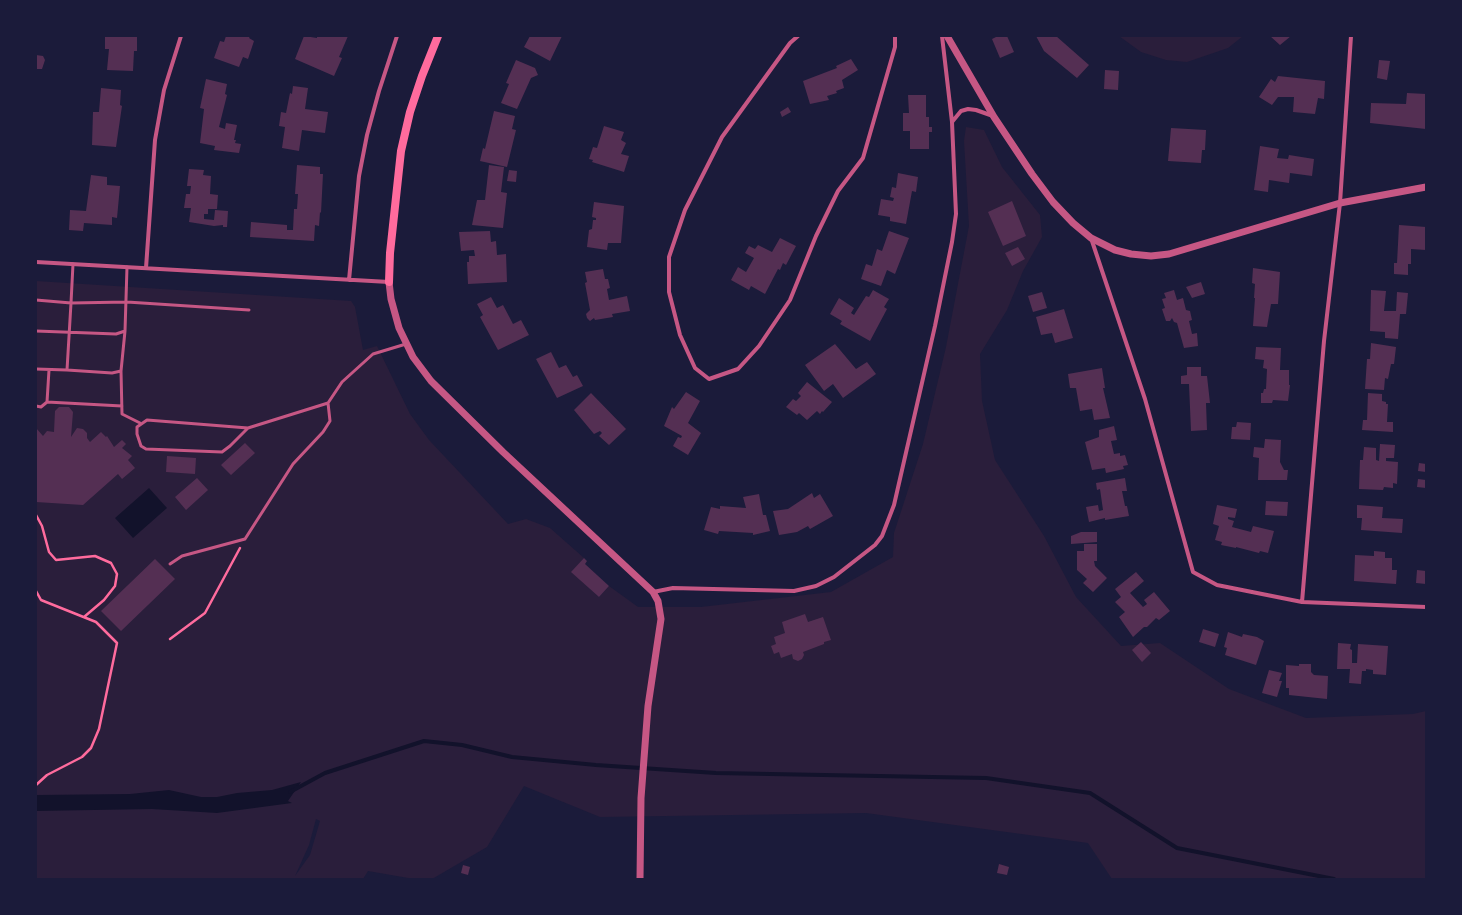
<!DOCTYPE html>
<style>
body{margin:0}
#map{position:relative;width:1462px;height:915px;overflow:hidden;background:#1b1b3a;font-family:"Crimson Pro",serif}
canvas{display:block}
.frame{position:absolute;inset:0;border:37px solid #1b1b3a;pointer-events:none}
</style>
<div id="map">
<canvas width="1462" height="915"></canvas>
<div class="frame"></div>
</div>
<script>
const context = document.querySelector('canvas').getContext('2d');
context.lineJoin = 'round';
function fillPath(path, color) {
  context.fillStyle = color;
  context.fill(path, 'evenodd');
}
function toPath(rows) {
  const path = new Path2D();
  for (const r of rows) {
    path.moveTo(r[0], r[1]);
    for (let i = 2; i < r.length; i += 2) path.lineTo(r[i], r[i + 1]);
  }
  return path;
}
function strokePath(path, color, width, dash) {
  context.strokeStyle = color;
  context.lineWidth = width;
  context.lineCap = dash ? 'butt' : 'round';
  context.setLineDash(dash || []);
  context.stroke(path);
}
const green = toPath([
 [1119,36,1243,36,1228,48,1187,62,1166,60,1141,52],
 [966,127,984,130,1002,167,1040,215,1042,237,1023,271,1007,310,980,354,982,401,995,460,1044,536,1076,597,1121,646,1160,643,1229,689,1306,718,1413,714,1426,711,1426,879,1112,879,1088,843,866,813,600,817,524,786,487,847,432,879,414,879,368,871,363,879,36,879,36,281,351,301,355,307,363,350,377,346,410,414,429,440,508,524,526,519,550,528,584,558,572,572,599,597,609,586,638,607,701,607,831,592,893,557,894,533,923,444,946,347,969,226,964,141],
 [316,819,320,821,310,855,295,876,309,845]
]);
const water = toPath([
 [149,488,167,508,133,538,115,518],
 [301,782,288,801,292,803,217,813,152,809,36,811,36,795,130,794,169,790,201,797,217,797,237,793,272,790]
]);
const stream = toPath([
 [290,792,325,773,424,741,462,745,512,757,596,765,716,773,986,778,1090,793,1177,848,1334,879]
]);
const building = toPath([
 [105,36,137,36,137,51,134,51,133,71,107,70,109,49,105,49],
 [226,36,250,36,249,38,254,41,248,59,243,57,239,67,214,58,220,41,224,42],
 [304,36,317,38,317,36,348,36,339,57,342,58,334,76,295,59],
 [530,36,562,36,550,61,524,47],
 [998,36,1007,36,1014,52,1000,58,992,39],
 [1036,36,1056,36,1089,65,1077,78,1044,51],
 [1270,36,1291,36,1280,45],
 [36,55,43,56,45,60,42,69,36,69],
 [851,59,858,70,842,80,844,88,836,91,837,93,827,96,829,100,810,104,803,81,837,68,836,66],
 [516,60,535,68,538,75,531,78,517,109,501,103,509,84,506,83],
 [1379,60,1390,61,1387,80,1377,78],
 [1105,70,1119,71,1118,90,1104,89],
 [1278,76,1325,81,1324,99,1318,98,1315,114,1293,112,1294,97,1278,97,1272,105,1259,97,1271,79,1275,82],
 [206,79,227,84,225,94,227,95,219,127,225,129,226,123,237,125,234,140,236,140,235,143,241,144,239,153,214,150,215,146,200,143,204,109,200,108],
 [293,86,308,88,305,109,328,112,325,133,302,130,299,151,282,148,285,127,279,126,281,112,286,113,290,93,292,94],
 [101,88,121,90,120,105,122,106,116,147,92,145,93,112,99,112],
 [1407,93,1426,94,1426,129,1370,123,1371,103,1406,104],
 [908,95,926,95,926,117,929,117,929,127,932,127,932,132,929,132,929,149,910,149,910,131,903,131,903,113,909,113],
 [788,107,791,112,782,117,780,112],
 [494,111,515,116,512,129,516,130,507,167,480,161,483,148,485,149],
 [604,126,624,132,621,140,626,143,621,154,629,156,624,172,592,162,593,160,589,159,593,147,597,148],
 [1171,128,1206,130,1205,150,1202,150,1201,163,1168,161],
 [1260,146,1279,149,1277,158,1288,159,1289,155,1314,159,1312,176,1290,173,1289,183,1269,180,1268,192,1254,190],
 [297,165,320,167,320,174,323,174,321,213,320,212,319,226,315,225,314,241,250,237,251,222,287,225,287,230,293,230,294,209,297,209,298,194,295,194],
 [489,165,504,167,501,192,507,193,503,228,472,225,477,200,485,200],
 [189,169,204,170,203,175,211,176,210,194,218,195,217,209,208,209,208,214,204,214,204,219,214,220,215,210,228,211,227,227,223,227,223,225,214,226,189,222,191,208,184,208,186,194,190,194,191,186,187,186],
 [509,170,517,171,516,182,507,181],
 [898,173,918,177,916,192,912,191,906,224,890,221,890,217,878,215,881,199,893,201,894,198,890,197,892,187,896,188],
 [91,175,107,177,107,185,120,186,117,218,112,217,112,225,84,223,83,231,69,230,70,210,86,211],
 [1012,201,1026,236,1003,246,988,212],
 [594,202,624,206,621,243,608,243,607,250,587,247,589,230,592,229,593,220,596,220,596,218,592,217],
 [1399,225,1426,227,1426,250,1411,249,1411,264,1408,264,1408,275,1394,274,1394,263,1397,263],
 [490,231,491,242,496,241,497,255,506,254,507,282,468,284,467,262,469,262,469,256,475,256,474,250,461,251,459,232],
 [889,231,909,238,895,274,887,270,881,286,861,279,866,264,872,266,877,249,882,251],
 [780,238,796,246,786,265,783,263,780,270,778,269,765,294,751,286,749,290,731,280,738,267,746,272,754,258,745,253,749,246,755,249,758,245,772,252],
 [1018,247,1025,259,1012,266,1005,253],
 [1253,268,1280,272,1278,304,1271,304,1267,327,1253,326,1255,298,1254,298,1255,284,1252,283],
 [603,269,605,279,608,279,610,288,607,289,609,300,627,296,630,311,612,314,613,317,595,320,594,318,590,321,587,318,586,314,590,310,585,283,587,282,585,272],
 [1201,282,1205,294,1192,298,1186,287],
 [873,290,889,299,884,307,887,309,870,341,840,324,842,321,830,314,839,298,854,308,851,313,854,315,866,296,869,297],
 [1174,290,1177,300,1183,298,1186,310,1190,311,1192,320,1189,321,1192,334,1197,333,1198,346,1184,348,1177,323,1174,322,1172,318,1170,321,1166,321,1162,309,1165,308,1162,299,1166,298,1164,293],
 [1371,290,1386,291,1384,311,1396,311,1397,292,1408,293,1406,314,1400,314,1398,339,1385,338,1385,332,1370,331],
 [1042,292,1047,308,1033,312,1028,296],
 [491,297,497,308,503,305,513,324,521,320,529,335,498,350,480,317,483,315,477,304],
 [1064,309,1073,338,1055,343,1052,333,1041,335,1036,317],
 [1371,343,1396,347,1394,364,1391,364,1388,379,1385,378,1384,390,1365,389,1367,359,1370,359],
 [835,344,856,369,867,362,876,374,843,398,833,384,824,391,805,365],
 [1256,347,1281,348,1280,370,1289,370,1289,385,1290,385,1288,401,1273,400,1272,403,1261,403,1261,393,1263,393,1264,389,1266,389,1267,369,1263,368,1264,360,1255,359],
 [551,352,559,368,566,365,573,377,577,375,583,386,557,398,536,359],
 [1187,367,1201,367,1201,376,1207,376,1210,403,1206,403,1207,430,1191,431,1189,384,1181,384,1181,376,1187,375],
 [1102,368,1105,388,1103,388,1110,418,1094,420,1092,409,1080,411,1076,388,1070,388,1068,374],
 [807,382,832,402,823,412,822,411,820,414,817,411,807,420,799,413,797,415,786,407,793,399,796,401,801,396,798,393],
 [686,392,700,401,688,423,701,433,688,455,673,446,678,437,681,438,682,436,664,426,672,407,674,409],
 [591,393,626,429,609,445,599,436,602,433,600,431,594,434,574,410],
 [1368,393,1382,394,1382,401,1386,402,1386,404,1388,404,1387,422,1393,422,1393,432,1362,430,1363,420,1367,420],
 [59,407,69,407,73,412,71,437,77,428,83,429,87,433,87,438,90,442,101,432,106,437,107,436,114,447,122,440,126,444,122,448,132,456,128,460,135,468,122,479,118,474,83,505,36,502,36,428,43,436,47,431,54,432,55,411],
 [1237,422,1251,423,1250,440,1231,439,1232,427,1236,427],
 [1114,426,1117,440,1111,441,1114,454,1120,453,1120,456,1125,455,1128,465,1123,466,1124,469,1106,473,1105,468,1092,470,1085,442,1099,437,1099,430],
 [1265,439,1281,440,1280,462,1284,470,1288,470,1287,480,1258,480,1259,458,1253,457,1254,447,1264,448],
 [245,443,255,453,231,475,221,465],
 [1380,444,1395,445,1394,458,1386,458,1386,461,1398,462,1397,484,1393,483,1393,488,1384,487,1383,490,1359,489,1360,460,1363,460,1364,447,1376,448,1376,460,1379,461],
 [167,456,196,458,195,474,166,472],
 [1419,463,1426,464,1426,472,1418,471],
 [197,478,208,490,186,510,175,497],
 [1125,478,1127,491,1122,491,1125,506,1127,506,1129,516,1105,520,1105,518,1089,522,1086,507,1098,505,1099,511,1103,510,1100,489,1097,490,1096,483],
 [1418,479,1426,480,1426,488,1417,487],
 [812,493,814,498,820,494,833,516,810,529,808,526,797,532,779,535,773,511,788,509],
 [759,494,763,515,766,515,770,531,753,535,753,533,719,531,718,534,704,530,711,507,720,509,720,506,746,508,743,497],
 [1266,501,1288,502,1287,516,1265,515],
 [1217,505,1237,509,1235,518,1228,517,1228,519,1234,521,1232,527,1251,532,1253,526,1274,531,1268,553,1260,551,1259,553,1236,547,1236,548,1221,545,1222,542,1215,540,1219,526,1213,524],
 [1357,505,1383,507,1382,518,1403,519,1402,533,1361,530,1362,518,1357,518],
 [1081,532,1097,532,1097,542,1071,544,1071,536],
 [1084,544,1097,544,1097,561,1094,561,1095,566,1107,578,1093,592,1083,583,1087,579,1077,570,1077,551,1084,551],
 [1374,551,1385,552,1385,558,1392,558,1392,570,1397,570,1396,584,1354,581,1355,555,1374,556],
 [584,558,587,561,585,564,609,586,599,597,571,572],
 [155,559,175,579,121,631,101,611],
 [1417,570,1426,571,1426,584,1416,583],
 [1136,572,1144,581,1130,593,1143,607,1147,604,1144,600,1154,592,1170,611,1159,620,1156,618,1147,627,1144,627,1133,637,1119,617,1125,612,1115,602,1121,597,1115,589],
 [805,614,808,622,823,617,831,640,824,642,824,644,803,652,804,655,802,659,798,661,793,659,792,654,781,658,779,652,774,654,771,646,776,644,774,637,785,633,782,622],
 [1203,629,1219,634,1215,647,1199,642],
 [1228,632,1242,637,1243,634,1257,637,1264,641,1256,665,1225,655,1227,648,1224,647],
 [1141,642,1151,653,1142,662,1132,650],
 [1338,643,1351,644,1350,649,1352,650,1352,663,1357,663,1358,644,1388,646,1386,675,1373,674,1373,670,1366,669,1366,671,1362,671,1361,684,1349,683,1350,669,1337,669],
 [1299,664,1311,664,1311,672,1314,675,1328,676,1327,699,1289,695,1289,688,1286,688,1286,665,1299,666],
 [1269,670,1282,673,1279,681,1282,681,1277,697,1262,693],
 [999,864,1009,867,1007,875,997,873],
 [463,865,470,867,468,875,461,873]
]);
const path = toPath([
 [36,515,42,526,49,552,56,560,95,556,111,563,117,574,115,586,104,600,84,617],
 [36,591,41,600,96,622,117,643,99,729,91,748,82,757,47,775,36,785],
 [170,639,205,613,240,548]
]);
const service = toPath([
 [36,300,71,303,73,264],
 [36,331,116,334,125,331,127,267],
 [36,369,67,370,71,303,127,302,249,310],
 [67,370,112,373,121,371,125,331],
 [121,371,122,414,140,423],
 [47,402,49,370],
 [36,406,41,407,47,402,122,406],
 [248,428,147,420,137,427,137,434,141,446,146,449,222,452,230,446,248,428,328,403,342,382,373,354,406,344],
 [170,564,182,556,245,539,293,464,323,432,330,421,328,403]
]);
const minor = toPath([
 [798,36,790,43,722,137,685,210,669,257,669,292,680,335,695,368,709,379,738,369,759,346,790,300,816,236,838,191,863,158,895,47,895,36],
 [952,122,961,111,968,109,976,110,993,116],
 [1091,238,1145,399,1193,572,1217,585,1302,602,1426,607],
 [36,262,389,282],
 [146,268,155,140,164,90,181,36],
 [349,280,359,176,367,135,379,91,397,36],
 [653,592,673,588,794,591,816,586,834,577,875,545,882,536,894,505,935,326,952,242,956,214,952,122,942,36],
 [1302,602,1324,341,1340,203,1351,36]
]);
const tertiary = toPath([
 [947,36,994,117,1032,174,1053,202,1073,223,1091,238,1115,250,1131,254,1151,256,1169,254,1340,203,1426,187],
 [389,282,391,299,399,328,413,357,431,381,503,452,653,592,658,601,661,619,648,706,641,798,640,879]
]);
const secondary = toPath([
 [389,282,390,253,401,151,410,112,422,76,438,36]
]);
fillPath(green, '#2a1e3b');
fillPath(water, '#12122b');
strokePath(stream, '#12122b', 4);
fillPath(building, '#542f53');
strokePath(path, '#ff6b9d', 2.5);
strokePath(service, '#c65784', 3);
strokePath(minor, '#c65784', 4);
strokePath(tertiary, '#c65784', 7);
strokePath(secondary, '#ff6b9d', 8);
</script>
